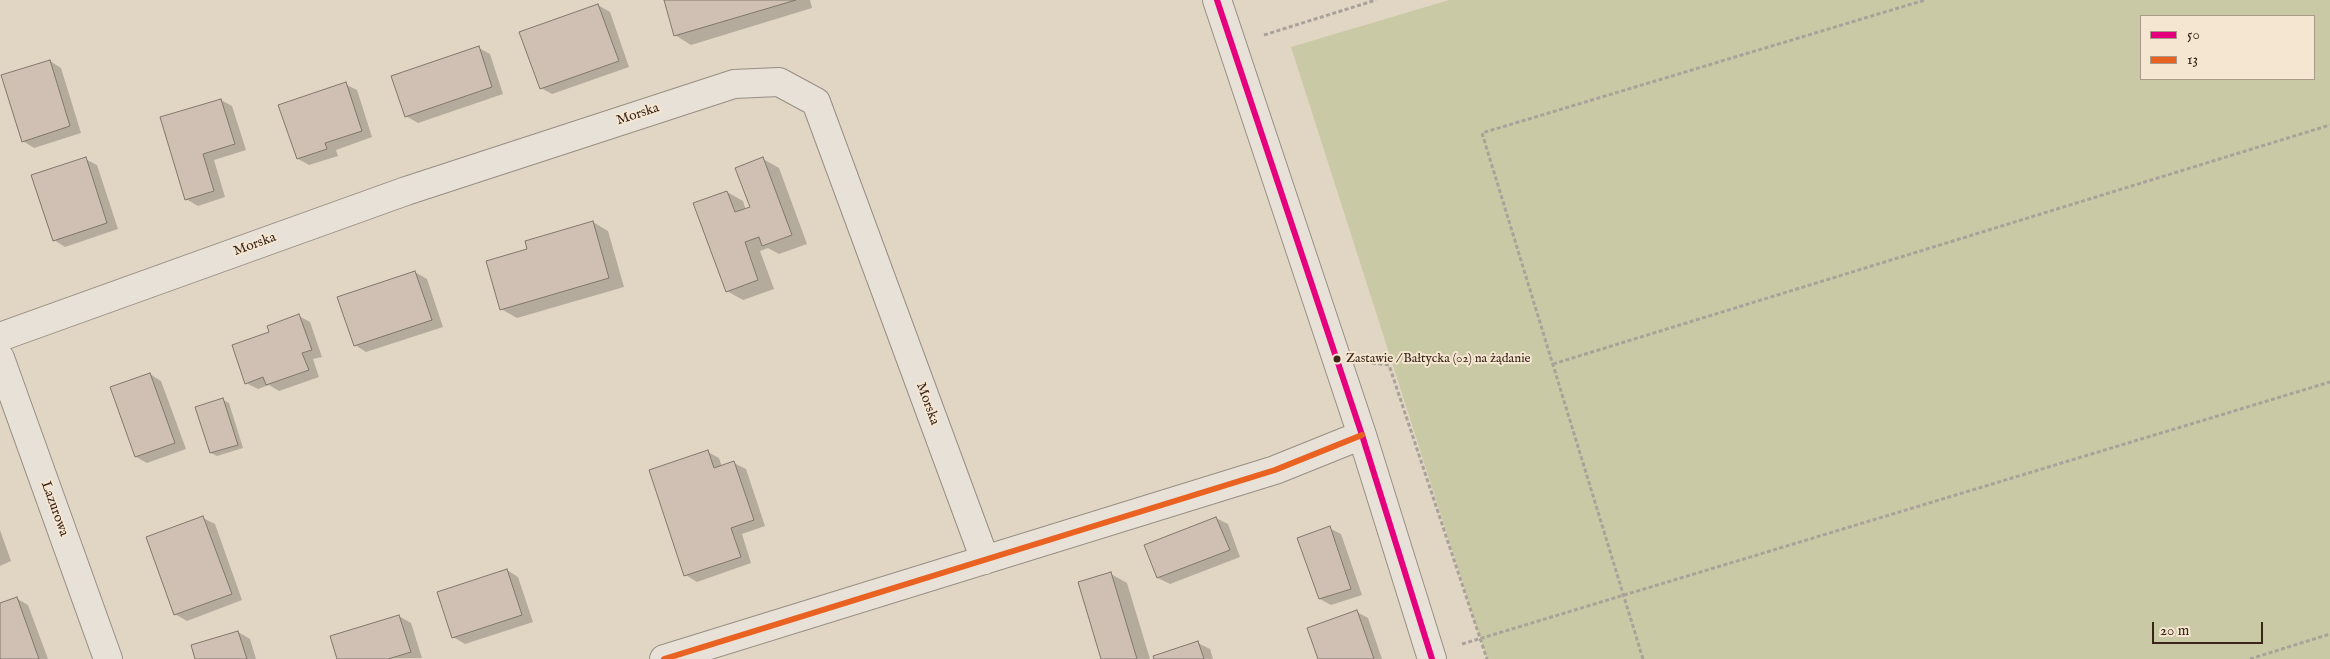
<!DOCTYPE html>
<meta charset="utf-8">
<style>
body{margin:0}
#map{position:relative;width:2330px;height:659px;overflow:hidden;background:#e1d6c3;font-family:"IM FELL English",serif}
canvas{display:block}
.legend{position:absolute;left:2140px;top:15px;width:175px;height:65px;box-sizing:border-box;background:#f4e6d0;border:1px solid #a98;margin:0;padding:6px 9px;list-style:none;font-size:15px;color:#3b251b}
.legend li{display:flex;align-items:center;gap:10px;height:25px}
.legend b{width:25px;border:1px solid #a98}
.scale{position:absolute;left:2152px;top:622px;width:111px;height:22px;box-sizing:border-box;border:2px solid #3b251b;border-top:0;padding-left:6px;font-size:15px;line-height:18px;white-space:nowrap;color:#3b251b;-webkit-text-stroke:4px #f4e6d0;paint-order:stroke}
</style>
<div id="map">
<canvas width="2330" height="659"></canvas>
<ul class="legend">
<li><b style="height:6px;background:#e5007d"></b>50</li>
<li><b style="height:6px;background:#e96222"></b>13</li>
</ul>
<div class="scale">20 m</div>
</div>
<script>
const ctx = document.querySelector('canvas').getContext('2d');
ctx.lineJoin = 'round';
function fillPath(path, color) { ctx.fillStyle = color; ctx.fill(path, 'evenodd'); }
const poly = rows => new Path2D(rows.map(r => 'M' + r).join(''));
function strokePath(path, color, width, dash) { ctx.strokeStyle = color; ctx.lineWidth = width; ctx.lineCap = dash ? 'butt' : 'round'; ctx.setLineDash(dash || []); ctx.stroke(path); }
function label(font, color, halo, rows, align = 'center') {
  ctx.font = font + ' "IM FELL English",serif'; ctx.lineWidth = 4; ctx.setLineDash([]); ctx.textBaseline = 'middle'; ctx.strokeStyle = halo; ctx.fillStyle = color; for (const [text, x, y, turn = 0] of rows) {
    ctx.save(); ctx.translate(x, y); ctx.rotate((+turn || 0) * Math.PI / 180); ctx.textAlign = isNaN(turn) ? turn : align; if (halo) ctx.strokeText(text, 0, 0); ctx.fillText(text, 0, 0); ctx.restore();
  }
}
fillPath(poly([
 [1449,0,2330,0,2330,659,1487,659,1291,47],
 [2141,16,2314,16,2314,79,2141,79]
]), '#cac9a6');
fillPath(poly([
 [665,0,810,0,812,8,691,45,675,35],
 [598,5,610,12,629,67,552,94,541,88],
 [479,48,490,54,503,94,418,123,406,116],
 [50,61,61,68,81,133,34,148,23,141],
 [345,84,357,90,372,137,336,150,338,156,309,165,298,159],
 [221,100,232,106,246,150,214,160,225,197,198,206,186,199],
 [85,159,97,165,118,229,65,247,54,240],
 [763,159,779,168,807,244,779,254,768,248,760,251,774,289,743,300,727,291,727,192,743,201,746,210,751,208],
 [593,222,608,231,624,287,517,318,501,309,529,250],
 [415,272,427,279,443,327,366,352,355,345],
 [299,316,310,322,322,357,313,359,319,377,279,391,269,385,258,389,246,383,270,333],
 [150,374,161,381,186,449,147,463,136,457],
 [223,400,229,403,243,448,217,456,211,453],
 [708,452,719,458,722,467,734,463,746,469,765,526,742,534,751,563,697,582,686,575],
 [203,518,215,524,242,600,187,621,175,614],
 [1216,518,1228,524,1240,557,1170,584,1158,578,1146,545],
 [1329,528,1341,534,1362,595,1331,605,1320,599],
 [0,530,11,561,0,566],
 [507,570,518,577,533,622,465,644,453,637],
 [1111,574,1127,583,1150,659,1103,659],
 [16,598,28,605,48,659,0,659,0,604],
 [1357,612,1368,618,1382,659,1319,659],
 [399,616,411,623,422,658,338,659],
 [238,632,250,639,256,659,196,659],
 [1198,643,1210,649,1213,659,1156,659]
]), '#0003');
const building = poly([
 [664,0,796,0,674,36,664,0],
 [598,4,619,61,540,89,519,32,598,4],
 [479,46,492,87,405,117,391,76,479,46],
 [50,60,70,126,22,142,1,75,50,60],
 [346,82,362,131,325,143,327,149,297,159,278,105,346,82],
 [221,99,235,144,203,154,214,191,185,200,160,117,221,99],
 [86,157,107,223,53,241,31,175,86,157],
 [763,157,792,235,762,246,759,237,745,242,758,280,726,292,693,203,727,191,735,212,750,207,735,168,763,157],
 [593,221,609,278,500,310,486,261,527,249,525,241,593,221],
 [415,271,432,320,354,346,337,297,415,271],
 [299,314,312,350,302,353,309,370,266,385,263,377,245,384,232,345,269,332,267,326,299,314],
 [150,373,175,443,135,457,110,387,150,373],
 [223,398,238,445,210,453,195,407,223,398],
 [708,450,714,468,734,461,754,520,731,528,741,557,684,576,649,470,708,450],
 [203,516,232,594,174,615,146,537,203,516],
 [1216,517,1230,550,1157,578,1144,545,1216,517],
 [1330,526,1351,589,1319,599,1297,538,1330,526],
 [507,569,522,615,452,638,437,592,507,569],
 [1111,572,1137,659,1101,659,1078,582,1111,572],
 [17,597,39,659,0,659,0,603,17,597],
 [1357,610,1374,659,1318,659,1307,628,1357,610],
 [399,615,411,652,388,659,337,659,330,636,399,615],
 [238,631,247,659,195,659,191,645,238,631],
 [1198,641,1204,659,1154,659,1153,656,1198,641]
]);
fillPath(building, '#d0c0b3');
strokePath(building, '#80776c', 1);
const minor = poly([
 [1217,0,1362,435,1432,659],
 [0,337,406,191,734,84,779,82,816,102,985,560],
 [0,358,108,659],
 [664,659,1275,470,1362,435]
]);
strokePath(minor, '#988e83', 30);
strokePath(poly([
 [1264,35,1376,0],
 [1372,363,1389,365,1487,659],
 [1553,364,2330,125],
 [1462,644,2330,382],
 [1643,659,1482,133,1925,0],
 [2250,659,2330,634]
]), '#a9a29a', 3, [4, 2.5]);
strokePath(minor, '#e7e1d8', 28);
strokePath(poly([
 [1217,0,1362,435,1432,659]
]), '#e5007d', 6);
strokePath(poly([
 [664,659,1275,470,1362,435]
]), '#e96222', 6);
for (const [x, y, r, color] of [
 [1337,359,4.5,"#3b251b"]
]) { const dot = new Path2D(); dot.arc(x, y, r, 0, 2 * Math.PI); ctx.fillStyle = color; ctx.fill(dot); strokePath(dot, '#f4e6d0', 2); }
label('13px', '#3b251b', '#f4e6d0', [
 ["Zastawie / Bałtycka (02) na żądanie",1346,359]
], 'left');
label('14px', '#3b251b', '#f4e6d0', [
 ["Morska",638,115,-18],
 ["Morska",255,245,-20],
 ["Morska",927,404,70],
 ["Lazurowa",54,509,70]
]);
</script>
